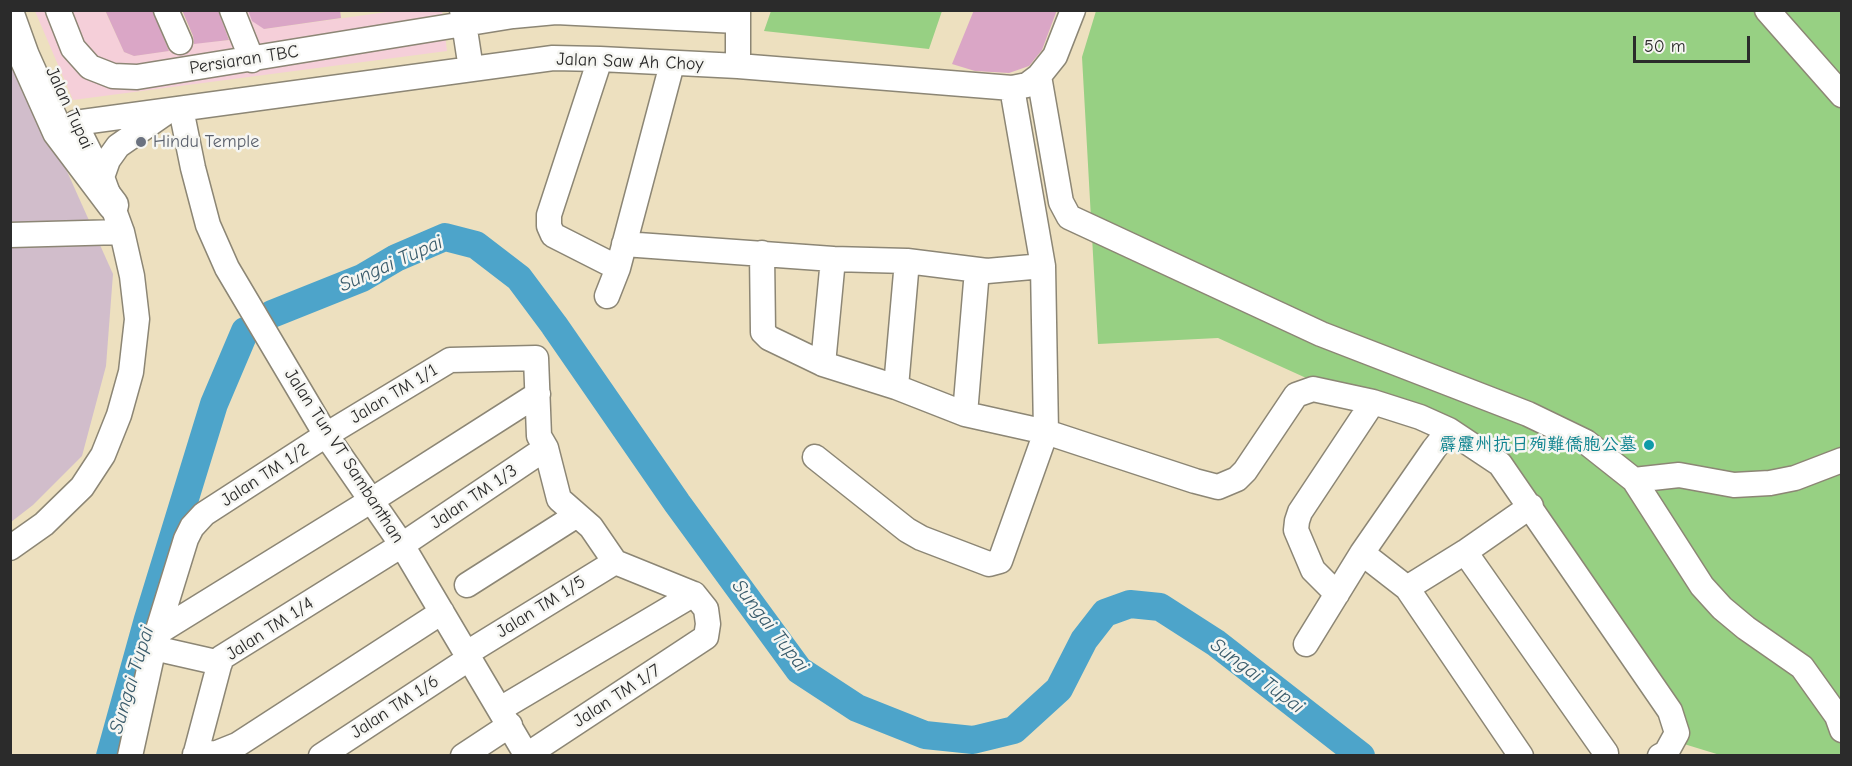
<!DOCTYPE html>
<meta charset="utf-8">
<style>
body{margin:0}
#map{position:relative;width:1852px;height:766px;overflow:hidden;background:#ede0bf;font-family:"Comic Neue",sans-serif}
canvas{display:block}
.frame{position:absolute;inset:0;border:12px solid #2b2b2b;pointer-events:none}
.scale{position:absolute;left:1633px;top:36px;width:117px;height:27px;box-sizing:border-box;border:3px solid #2b2b2b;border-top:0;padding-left:8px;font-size:18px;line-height:21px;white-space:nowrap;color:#2b2b2b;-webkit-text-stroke:4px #f6f6f2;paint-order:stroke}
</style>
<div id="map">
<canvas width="1852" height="766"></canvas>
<div class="frame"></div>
<div class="scale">50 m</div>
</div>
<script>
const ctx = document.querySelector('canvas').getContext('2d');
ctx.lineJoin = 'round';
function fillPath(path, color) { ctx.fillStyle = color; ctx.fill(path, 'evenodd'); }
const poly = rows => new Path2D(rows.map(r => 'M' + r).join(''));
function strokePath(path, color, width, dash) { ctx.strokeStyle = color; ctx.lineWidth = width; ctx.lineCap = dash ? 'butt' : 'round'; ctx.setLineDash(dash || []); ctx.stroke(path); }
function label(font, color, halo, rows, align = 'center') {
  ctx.font = font + ' "Comic Neue","LXGW WenKai TC",sans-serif'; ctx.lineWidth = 5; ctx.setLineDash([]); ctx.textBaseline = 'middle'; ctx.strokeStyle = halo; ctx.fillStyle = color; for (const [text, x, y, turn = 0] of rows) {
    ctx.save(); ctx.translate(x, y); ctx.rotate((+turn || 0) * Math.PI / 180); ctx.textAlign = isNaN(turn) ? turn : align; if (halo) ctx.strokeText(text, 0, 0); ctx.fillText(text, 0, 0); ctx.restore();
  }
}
fillPath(poly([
 [35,11,105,11,124,52,134,56,175,50,188,44,231,40,233,24,228,11,248,11,265,29,394,11,442,11,447,51,73,100]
]), '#f5cfd9');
fillPath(poly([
 [10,44,113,274,106,366,82,456,33,505,11,522]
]), '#d1bdcb');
fillPath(poly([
 [771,11,771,10,942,11,929,49,764,31],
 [1096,11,1841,11,1841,755,1720,755,1684,744,1498,453,1315,382,1218,338,1098,344,1082,57]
]), '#97d083');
strokePath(poly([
 [272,314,362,278,396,258,445,237,476,245,519,278,554,325,677,503,799,670,857,708,925,735,973,740,1014,730,1059,689,1084,640,1105,613,1130,604,1160,607,1216,643,1361,756],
 [110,756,148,619,214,404,245,331]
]), '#4da4ca', 28);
fillPath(poly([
 [105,10,152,10,169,51,134,56,124,52],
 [182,10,218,10,229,40,194,44,193,36],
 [248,10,340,10,341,18,264,29,252,21],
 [974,10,1057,10,1042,50,1029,66,1009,73,975,71,952,64]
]), '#daa6c6');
const minor = poly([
 [58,10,73,48,90,67,113,76,137,77,513,16,556,12,737,21],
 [166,10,180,42],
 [232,10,252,60],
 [462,10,471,69],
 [1767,10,1842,95],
 [600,59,549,215,549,226,553,235,618,268],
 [738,66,738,10],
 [1039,76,1061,202,1069,217,1321,334,1528,414,1586,442,1634,480,1702,586,1722,608,1746,628,1802,667,1837,716,1842,730],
 [181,109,193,168,208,225,227,268,326,435,402,545,527,756],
 [102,177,108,160,118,146,164,114],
 [10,235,122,232],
 [624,244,833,259,907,261,987,271,1043,266],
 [762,253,763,332,769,338,823,364,896,387,965,414,1046,432,1195,481,1218,487,1237,479,1245,471,1296,395,1313,389,1373,402,1420,417,1449,430,1500,464,1670,711,1677,733,1666,753,1660,756],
 [607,296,618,268,672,64],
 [823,364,833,259],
 [896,387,907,261],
 [965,414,977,270],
 [815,457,907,530,921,538,989,564,1000,561,1046,432,1043,266,1012,88],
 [1634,480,1679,475,1734,485,1770,483,1795,478,1842,460],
 [10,548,44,524,82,487,103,455,119,415,131,372,137,319,132,276,122,232,102,177,75,123,553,58,600,59,738,66,1012,88,1027,85,1039,76,1055,56,1073,10],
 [1465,552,1606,753],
 [1362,553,1407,588,1521,756],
 [467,585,577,515],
 [1407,588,1465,552,1531,506],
 [1337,594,1313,570,1296,530,1297,521,1300,512,1373,402],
 [157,633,372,500,538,394],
 [1306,644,1362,553,1434,449,1449,430],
 [154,648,220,663],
 [467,653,615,562],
 [500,709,694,594],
 [195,754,217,753,237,745,442,612],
 [130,756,157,633,186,539,192,527,204,514,326,435,450,360,536,358,539,436,546,448,559,499,591,527,615,562,694,594,706,609,708,624,706,637,527,755],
 [195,756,221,658,402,545,546,448],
 [321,756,470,658],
 [463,756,510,725]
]);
const major = poly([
 [10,17,24,56,58,132,113,205]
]);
strokePath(minor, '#8c8675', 27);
strokePath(major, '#8c8675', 33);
strokePath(minor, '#fff', 24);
strokePath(major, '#fff', 30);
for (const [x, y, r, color] of [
 [141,142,6,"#6b7280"],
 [1649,445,6,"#0f9aa8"]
]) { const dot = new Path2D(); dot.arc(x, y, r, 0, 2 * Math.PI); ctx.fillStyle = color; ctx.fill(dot); strokePath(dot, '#f6f6f2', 2); }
label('18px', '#2b2b2b', '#f6f6f2', [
 ["Persiaran TBC",244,60,-9],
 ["Jalan Saw Ah Choy",630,62,2],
 ["Jalan Tupai",69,108,65],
 ["Jalan TM 1/1",394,394,-31],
 ["Jalan Tun VT Sambanthan",344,456,57],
 ["Jalan TM 1/2",265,475,-33],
 ["Jalan TM 1/3",474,497,-34],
 ["Jalan TM 1/5",541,607,-32],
 ["Jalan TM 1/4",270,629,-33],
 ["Jalan TM 1/7",617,696,-33],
 ["Jalan TM 1/6",395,707,-33]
]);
label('18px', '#5b616d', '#f6f6f2', [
 ["Hindu Temple",153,142]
], 'left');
label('18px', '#0d838f', '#f6f6f2', [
 ["霹靂州抗日殉難僑胞公墓",1637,445]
], 'right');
label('italic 20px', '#395b6b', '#f6f6f2', [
 ["Sungai Tupai",391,264,-24],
 ["Sungai Tupai",770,626,52],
 ["Sungai Tupai",1257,676,37],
 ["Sungai Tupai",132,680,-73]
]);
</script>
